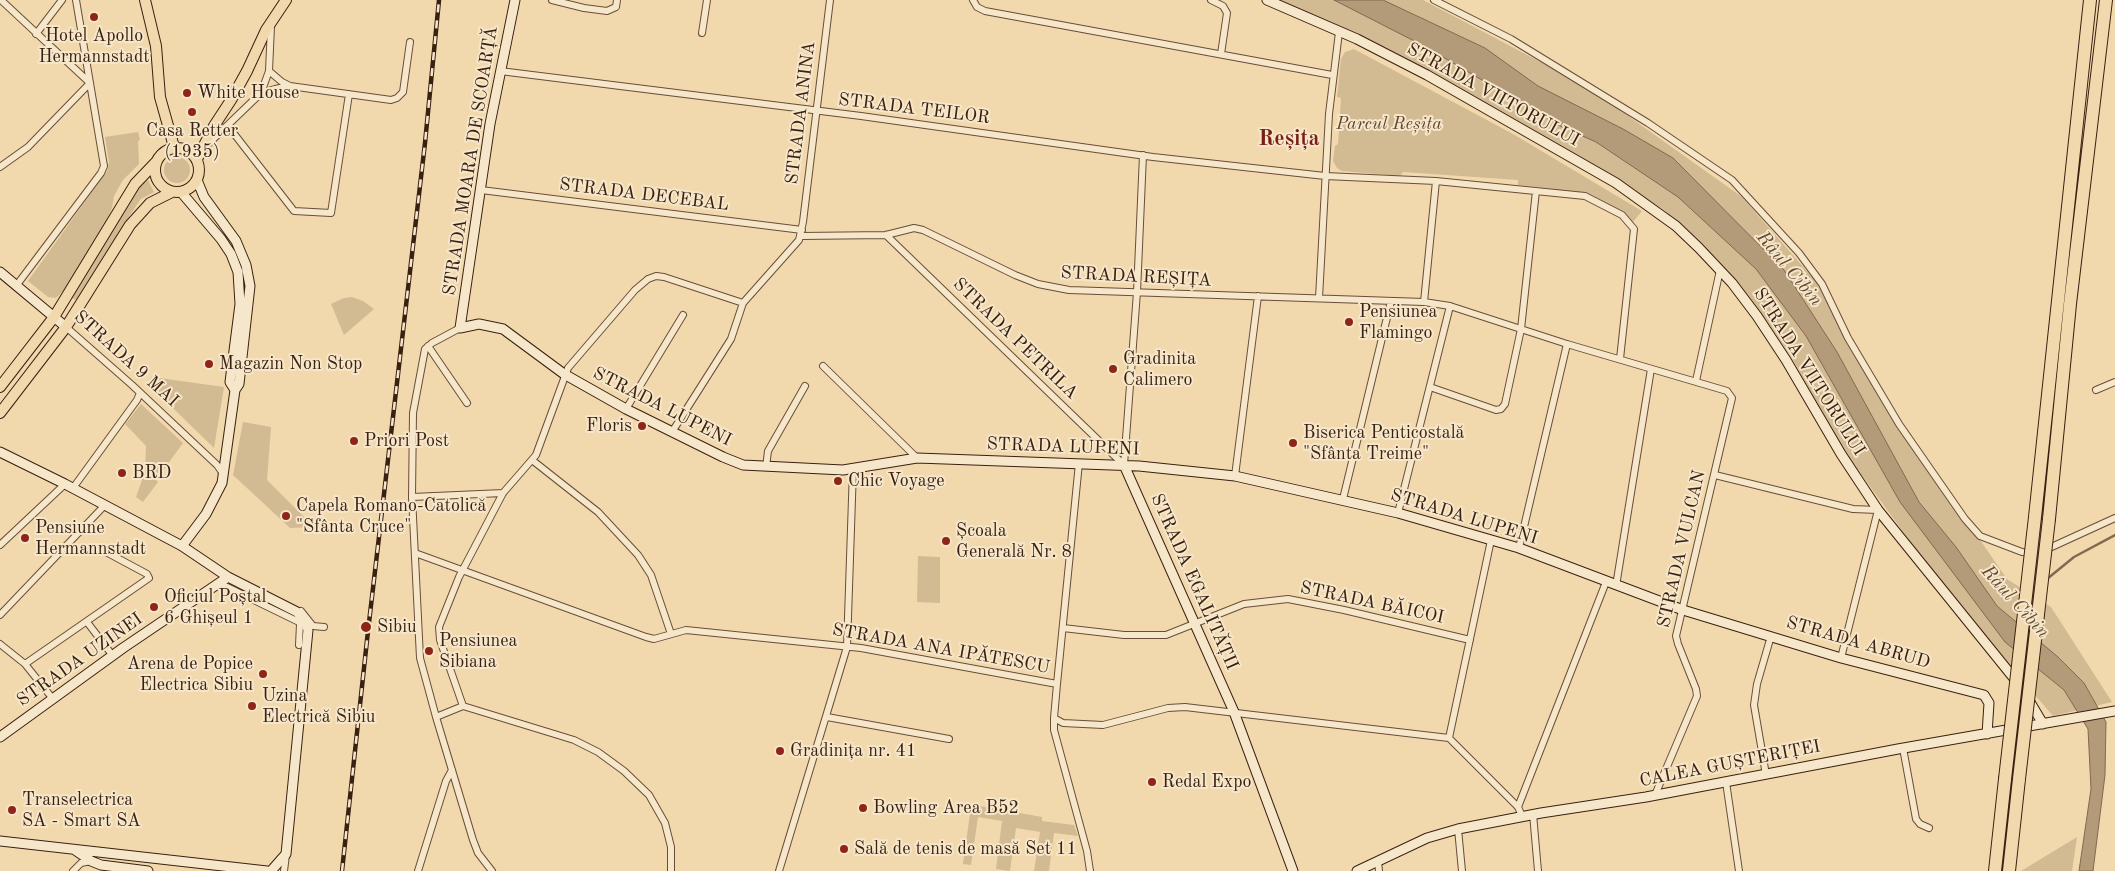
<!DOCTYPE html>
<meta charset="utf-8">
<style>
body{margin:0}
canvas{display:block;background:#f1d9ad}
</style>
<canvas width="2115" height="871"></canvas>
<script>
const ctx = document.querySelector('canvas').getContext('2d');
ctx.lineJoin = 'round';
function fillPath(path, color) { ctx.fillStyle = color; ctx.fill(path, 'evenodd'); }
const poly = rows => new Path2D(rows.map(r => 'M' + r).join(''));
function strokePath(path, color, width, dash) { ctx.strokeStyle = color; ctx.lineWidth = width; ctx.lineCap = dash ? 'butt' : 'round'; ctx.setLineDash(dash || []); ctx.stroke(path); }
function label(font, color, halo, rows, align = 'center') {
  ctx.font = font + ' "Old Standard TT",serif'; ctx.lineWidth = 4; ctx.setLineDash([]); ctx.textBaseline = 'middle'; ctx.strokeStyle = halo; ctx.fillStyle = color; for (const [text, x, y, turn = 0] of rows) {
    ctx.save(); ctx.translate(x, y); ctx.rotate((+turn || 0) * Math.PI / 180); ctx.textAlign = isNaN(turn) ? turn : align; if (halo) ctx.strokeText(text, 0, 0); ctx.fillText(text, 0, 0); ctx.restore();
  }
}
fillPath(poly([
 [1277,0,1423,0,1586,86,1742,197,1820,286,1921,458,1936,476,2007,579,2051,607,2112,702,2053,716,1946,591,1840,445,1792,358,1762,314,1725,269,1664,210,1615,179],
 [1354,49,1513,134,1642,211,1633,222,1622,213,1585,193,1518,185,1518,180,1403,172,1400,176,1342,171,1337,168,1333,161,1335,146,1338,144,1341,98,1337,97,1341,59,1345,52],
 [138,132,140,140,138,141,139,164,123,180,114,196,112,208,107,219,66,288,56,298,48,297,28,281,107,171,109,162,105,137],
 '164 170a13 13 0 1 1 26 0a13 13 0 1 1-26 0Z',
 [148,180,154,192,141,199,136,206,76,300,72,298,128,203,141,184],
 [352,297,363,301,374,309,344,335,331,304,344,298],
 [152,377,224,387,214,448,147,383],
 [141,404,183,443,156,480,158,482,143,502,136,497,145,472,146,446,125,424],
 [243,422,271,427,267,480,314,527,290,528,233,475],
 [918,556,940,557,940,603,917,602],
 [980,806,1042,817,1042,821,1074,825,1078,836,1054,833,1049,871,1034,871,1040,832,1016,828,1010,871,996,869,1002,821,978,817,971,865,963,864,971,807,979,809],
 [2077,837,2072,871,2021,871]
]), '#d2ba92');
const water = poly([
 [1334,0,1383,0,1485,48,1538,86,1623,129,1673,158,1784,270,1837,352,1919,502,1956,547,1997,606,2058,657,2084,683,2106,722,2105,775,2093,871,2079,871,2091,789,2088,729,2064,690,2005,642,1900,502,1806,336,1756,269,1678,197,1596,142,1560,126,1426,47,1334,0]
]);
fillPath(water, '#b39a78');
strokePath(water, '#83694f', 1);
strokePath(poly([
 [2047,579,2074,557,2115,535]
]), '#83694f', 2.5);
const street = poly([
 [1,0,90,83],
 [552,0,584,8,607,11,616,7,617,0],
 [973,0,977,7,985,11,1332,75],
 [1211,0,1223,6,1227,13,1221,54],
 [1434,0,1511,39,1648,123,1732,180,1799,253,1822,284,1848,338,1899,424,1965,519,1980,536,2022,552,2033,553],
 [702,33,707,0],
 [36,34,62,0],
 [269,71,282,82,290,86],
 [500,71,861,116,1153,157,1325,176,1436,181,1585,196,1622,215,1634,229,1620,359],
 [261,93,269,71,271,26],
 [228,126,294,211,331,213,349,94],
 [207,145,261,93,275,89,290,86,391,100,397,98,403,92,410,42],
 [0,167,28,147,90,83],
 [481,190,802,230],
 [886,235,1124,465],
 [801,236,886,235,914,228,923,230,1015,275,1038,284,1069,290,1424,302,1450,306,1567,344,1727,391,1732,398,1676,636,1678,644,1696,689,1697,696,1655,795],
 [16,286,101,173,104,166,76,0],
 [1319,298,1329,114,1339,32],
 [1424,302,1436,181],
 [66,327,132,385,217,465,224,475],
 [460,328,432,343,425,349,413,413,412,497,420,658,436,717,473,840,478,853,492,871],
 [428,346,467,403],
 [823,366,917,458],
 [1696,381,1720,270],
 [1430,387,1496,410,1501,409,1505,404,1521,329,1536,191],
 [2096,390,2115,382],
 [626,409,683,315],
 [672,432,731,339,743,303],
 [532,460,598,512,638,555,651,575,671,634],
 [1124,465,1137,292,1143,155],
 [766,467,768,451,805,386],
 [1715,475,1853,509,1878,510,1841,658],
 [1235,476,1258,296],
 [73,488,137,400,140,393],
 [412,497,503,493],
 [1343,499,1391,301],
 [1398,513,1450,306],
 [0,545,65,484],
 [1519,548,1567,344],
 [2045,550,2115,518],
 [415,553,646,637,654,639,686,630,861,648,1057,684,1054,718,1063,723,1103,725,1168,708,1185,707,1449,738,1518,807,1522,816],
 [219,582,225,586,303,624,309,621,301,611],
 [1616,586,1651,369],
 [0,615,105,505],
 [309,621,313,626,324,627],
 [87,622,113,656],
 [1063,628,1124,635,1166,635,1244,604,1288,599,1344,610,1470,640],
 [0,644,25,664,53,699],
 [299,645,300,624],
 [25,664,149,578,147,574,106,552],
 [1057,684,1079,463],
 [463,706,440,640,439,627,459,577,503,493,536,455,568,368,635,290,648,279,656,276,664,277,743,303,799,240,803,222,830,0],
 [463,706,574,740,598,752,624,771,649,795,665,823,671,847,671,871],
 [436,717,463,706],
 [827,717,949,739],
 [1054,718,1054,730,1087,851,1090,871],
 [1449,738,1491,540],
 [1903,748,1916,819,1920,824,1929,828],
 [1766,775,1754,705,1757,684,1771,636],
 [1726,782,1739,871],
 [1518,807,1606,582],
 [1533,814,1538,871],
 [1458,829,1462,871],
 [1378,861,1379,871],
 [73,871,81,863,91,861],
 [284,871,286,855],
 [418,871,446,781,452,770],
 [779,871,847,647,853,469]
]);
const secondary = poly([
 [515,0,490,124,460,328,479,324,503,329,564,374,626,409,723,457,743,465,843,470,917,458,1139,466,1235,476,1398,513,1519,548,1683,610,1841,658,1984,695,1989,703,1987,734],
 [1267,0,1357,39,1427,75,1616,183,1676,226,1699,248,1732,283,1757,316,1786,360,1841,454,1878,510,2017,682],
 [181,192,221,239,231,254,238,272,240,304,230,382,235,390],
 [0,272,66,327],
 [0,452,65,484,182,546,228,577,297,612,305,622,308,630,286,854,271,871],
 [1124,465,1234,712,1293,871],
 [182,546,206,514,222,483,235,390,239,384,250,286,246,265,236,241,204,197,197,180],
 [2027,697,2043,724],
 [0,737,123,648,228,577],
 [0,841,267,871],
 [75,850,91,861,101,865,148,871],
 [1357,871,1427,838,1458,829,1541,813,1646,797,1898,749,2115,711]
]);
const primary = poly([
 [145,0,156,46,160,97,174,147],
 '155 170a22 22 0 1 1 44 0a22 22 0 1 1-44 0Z',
 [197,159,214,126,231,100,247,71,266,30,286,0],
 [0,387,54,317,135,184,157,161],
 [0,413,66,327,130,225,150,203,172,192]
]);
const highway = poly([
 [2035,517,2090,0],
 [2049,519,2070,304,2106,0],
 [1995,871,2005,779],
 [2009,871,2019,779]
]);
strokePath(street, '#684e38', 8);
strokePath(secondary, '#3a2011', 11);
strokePath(primary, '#3a2011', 12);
strokePath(highway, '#3a2011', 14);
strokePath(street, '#f6e6ca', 6);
strokePath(secondary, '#f6e6ca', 9);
strokePath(primary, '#f1d9ad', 10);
strokePath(highway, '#f1d9ad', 12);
const rail = poly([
 [342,871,368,631,425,143,439,0]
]);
strokePath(rail, '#3a2011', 4.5);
strokePath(rail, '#f6e6ca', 2.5, [8]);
const highwayBridge = poly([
 [2005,779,2035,517],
 [2019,779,2049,519]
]);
strokePath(highwayBridge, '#3a2011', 14, []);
strokePath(highwayBridge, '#f1d9ad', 12);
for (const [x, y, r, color] of [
 [94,17,5,"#8f2418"],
 [187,93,5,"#8f2418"],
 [192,112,5,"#8f2418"],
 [1349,322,5,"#8f2418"],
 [209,364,5,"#8f2418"],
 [1113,369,5,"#8f2418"],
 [642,426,5,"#8f2418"],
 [354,441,5,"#8f2418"],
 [1293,443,5,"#8f2418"],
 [122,473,5,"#8f2418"],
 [838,481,5,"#8f2418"],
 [286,516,5,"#8f2418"],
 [25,538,5,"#8f2418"],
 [946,541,5,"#8f2418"],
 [154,607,5,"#8f2418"],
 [366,627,6,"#8f2418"],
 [429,651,5,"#8f2418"],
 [263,674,5,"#8f2418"],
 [252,706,5,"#8f2418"],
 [780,751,5,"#8f2418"],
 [1152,782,5,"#8f2418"],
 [863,808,5,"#8f2418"],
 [12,810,5,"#8f2418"],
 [844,849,5,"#8f2418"]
]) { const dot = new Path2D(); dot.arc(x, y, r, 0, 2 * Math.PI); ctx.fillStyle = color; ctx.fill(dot); strokePath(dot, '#f6e6ca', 2); }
label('18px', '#3a2011', '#f6e6ca', [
 ["Hotel Apollo",94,36,"center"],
 ["Hermannstadt",94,57,"center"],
 ["White House",197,93],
 ["Casa Retter",192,131,"center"],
 ["(1935)",192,152,"center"],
 ["Pensiunea",1359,312],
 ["Flamingo",1359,333],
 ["Gradinita",1123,359],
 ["Calimero",1123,380],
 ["Magazin Non Stop",219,364],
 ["Floris",632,426,"right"],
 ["Biserica Penticostală",1303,433],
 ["\"Sfânta Treime\"",1303,454],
 ["Priori Post",364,441],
 ["BRD",132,473],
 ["Chic Voyage",848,481],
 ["Capela Romano-Catolică",296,506],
 ["\"Sfânta Cruce\"",296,527],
 ["Pensiune",35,528],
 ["Hermannstadt",35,549],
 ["Școala",956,531],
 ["Generală Nr. 8",956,552],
 ["Oficiul Poștal",164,597],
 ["6 Ghișeul 1",164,618],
 ["Sibiu",377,627],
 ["Pensiunea",439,641],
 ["Sibiana",439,662],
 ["Arena de Popice",253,664,"right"],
 ["Electrica Sibiu",253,685,"right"],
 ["Uzina",262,696],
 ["Electrică Sibiu",262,717],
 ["Gradinița nr. 41",790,751],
 ["Redal Expo",1162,782],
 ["Transelectrica",22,800],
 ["SA - Smart SA",22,821],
 ["Bowling Area B52",873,808],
 ["Sală de tenis de masă Set 11",854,849]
], 'left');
label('18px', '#3a2011', '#f6e6ca', [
 ["STRADA VIITORULUI",1493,95,29],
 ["STRADA TEILOR",914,109,7],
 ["STRADA ANINA",801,113,-83],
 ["STRADA MOARA DE SCOARȚĂ",471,161,-81],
 ["STRADA DECEBAL",644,195,7],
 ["STRADA REȘIȚA",1136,277,3],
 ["STRADA PETRILA",1015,339,44],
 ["STRADA 9 MAI",126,359,42],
 ["STRADA VIITORULUI",1809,372,58],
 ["STRADA LUPENI",662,407,27],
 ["STRADA LUPENI",1063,447,2],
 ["STRADA LUPENI",1464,517,17],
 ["STRADA VULCAN",1682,549,-77],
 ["STRADA EGALITĂȚII",1194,582,66],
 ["STRADA BĂICOI",1372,603,12],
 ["STRADA ABRUD",1858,643,16],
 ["STRADA ANA IPĂTESCU",941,649,10],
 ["STRADA UZINEI",80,660,-35],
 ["CALEA GUȘTERIȚEI",1730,764,-11]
]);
label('italic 18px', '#604631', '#f6e6ca', [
 ["Parcul Reșița",1389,124]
]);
label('italic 19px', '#644b35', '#f6e6ca', [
 ["Râul Cibin",1789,269,50],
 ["Râul Cibin",2015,602,48]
]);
label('bold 22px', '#7a1f14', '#f6e6ca', [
 ["Reșița",1289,139]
]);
</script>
